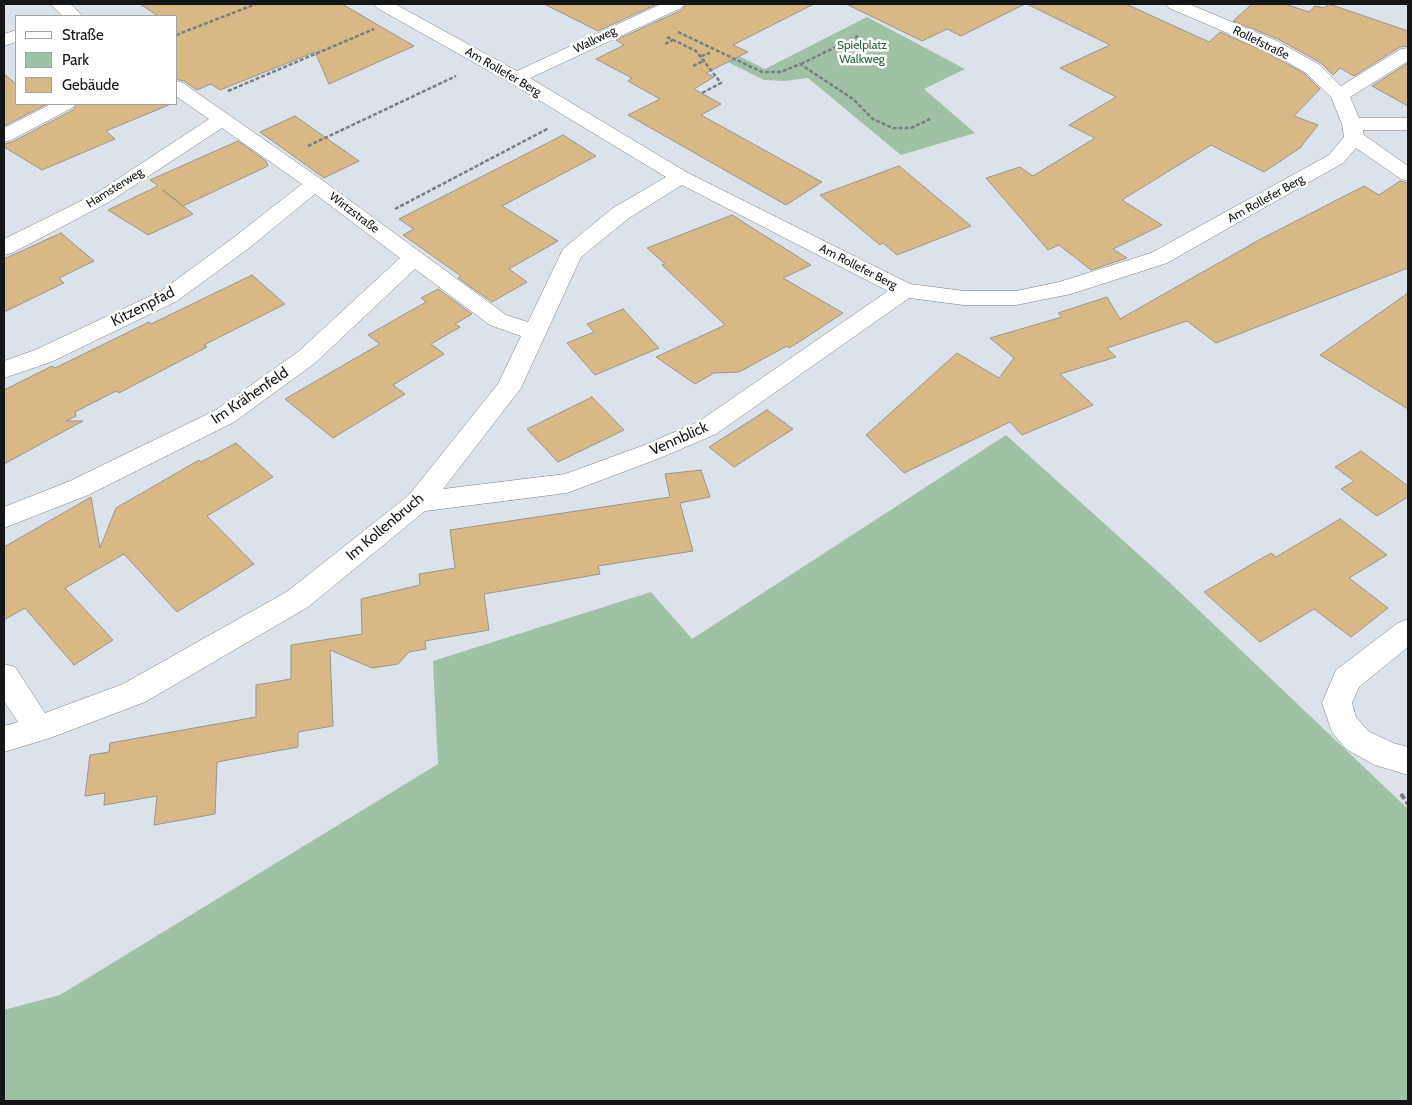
<!DOCTYPE html>
<meta charset="utf-8">
<style>
body{margin:0}
#map{position:relative;width:1412px;height:1105px;overflow:hidden;background:#dce2e9;font-family:Cabin,sans-serif}
canvas{display:block}
.frame{position:absolute;inset:0;border:5px solid #141618;pointer-events:none}
.legend{position:absolute;left:15px;top:15px;width:162px;height:90px;box-sizing:border-box;background:#fff;border:1px solid #a1a2a3;margin:0;padding:6px 9px;list-style:none;font-size:15px;color:#141618}
.legend li{display:flex;align-items:center;gap:10px;height:25px}
.legend b{width:25px;border:1px solid #a1a2a3}
</style>
<div id="map">
<canvas width="1412" height="1105"></canvas>
<div class="frame"></div>
<ul class="legend">
<li><b style="height:6px;background:#fff"></b>Straße</li>
<li><b style="height:14px;background:#9fc1a5"></b>Park</li>
<li><b style="height:14px;background:#d8b986"></b>Gebäude</li>
</ul>
</div>
<script>
const ctx = document.querySelector('canvas').getContext('2d');
ctx.lineJoin = 'round';
function fillPath(path, color) { ctx.fillStyle = color; ctx.fill(path, 'evenodd'); }
const poly = rows => new Path2D(rows.map(r => 'M' + r).join(''));
function strokePath(path, color, width, dash) { ctx.strokeStyle = color; ctx.lineWidth = width; ctx.lineCap = dash ? 'butt' : 'round'; ctx.setLineDash(dash || []); ctx.stroke(path); }
function label(font, color, halo, rows, align = 'center') {
  ctx.font = font + ' Cabin,sans-serif'; ctx.lineWidth = 5; ctx.setLineDash([]); ctx.textBaseline = 'middle'; ctx.strokeStyle = halo; ctx.fillStyle = color; for (const [text, x, y, turn = 0] of rows) {
    ctx.save(); ctx.translate(x, y); ctx.rotate((+turn || 0) * Math.PI / 180); ctx.textAlign = isNaN(turn) ? turn : align; if (halo) ctx.strokeText(text, 0, 0); ctx.fillText(text, 0, 0); ctx.restore();
  }
}
fillPath(poly([
 [867,17,965,69,924,89,975,133,901,155,808,78,785,81,764,80,652,24,662,18,765,69],
 [1006,435,1167,580,1408,809,1408,1101,4,1101,4,1010,60,995,438,764,433,661,651,592,692,639]
]), '#9fc1a5');
const building = poly([
 [140,4,342,4,414,46,329,84,315,52,220,90,211,84,197,90,184,81,176,79,176,16,158,16,140,4],
 [544,4,657,4,598,31,544,4],
 [686,4,814,4,733,45,748,52,706,73,714,77,694,89,721,104,701,115,822,182,786,205,628,115,660,99,628,81,632,78,596,59,624,45,616,40,682,10,686,4],
 [846,4,1025,4,961,36,947,29,922,41,846,4],
 [1027,4,1126,4,1209,42,1220,32,1264,51,1305,74,1320,89,1294,116,1318,125,1300,148,1264,172,1211,145,1122,200,1162,225,1113,249,1127,258,1091,270,1059,245,1048,250,986,178,1020,167,1033,176,1095,138,1069,125,1116,97,1060,68,1110,45,1027,4],
 [1252,4,1285,4,1309,12,1315,6,1324,8,1329,4,1408,31,1408,46,1400,47,1354,76,1340,68,1333,75,1321,63,1278,39,1233,21,1252,4],
 [1408,63,1408,106,1372,86,1408,63],
 [4,74,16,84,16,104,47,104,4,126,4,74],
 [77,104,171,104,106,131,115,139,42,170,4,147,4,144,12,142,73,110,77,104],
 [295,116,359,161,324,178,260,132,295,116],
 [563,135,596,156,502,206,558,241,509,269,527,282,492,302,458,278,461,276,403,235,414,229,399,219,563,135],
 [238,141,266,161,268,166,183,206,163,190,193,214,148,235,108,210,158,186,150,180,238,141],
 [899,166,971,226,897,255,883,243,880,245,820,195,899,166],
 [1400,181,1408,183,1408,268,1216,343,1187,321,1107,348,1116,357,1060,374,1093,405,1022,435,1010,422,904,473,866,435,957,353,999,378,1014,358,990,338,1062,317,1058,313,1107,297,1120,319,1259,240,1364,186,1379,195,1400,181],
 [732,215,811,265,783,278,843,313,799,342,789,348,787,346,739,372,714,373,695,384,656,357,725,325,662,265,665,264,647,248,732,215],
 [61,233,94,261,59,278,64,283,4,312,4,259,61,233],
 [252,275,285,304,204,345,207,347,119,393,116,391,75,412,76,416,66,421,83,421,4,464,4,390,52,366,55,368,149,322,151,324,252,275],
 [438,289,472,314,455,324,460,327,431,344,444,354,393,385,405,394,333,438,285,399,380,344,368,335,426,302,421,298,438,289],
 [1408,293,1408,409,1320,355,1408,293],
 [623,309,659,348,595,375,567,343,594,332,587,324,623,309],
 [592,397,624,430,558,462,527,429,592,397],
 [767,410,793,429,734,467,709,447,767,410],
 [236,443,273,477,207,516,254,564,177,612,124,554,65,588,113,640,74,665,25,608,4,620,4,547,91,497,100,548,116,508,199,460,201,462,236,443],
 [1361,451,1408,486,1408,497,1377,516,1341,489,1354,481,1335,467,1361,451],
 [701,470,710,497,680,503,693,551,598,566,600,574,484,594,489,630,425,641,426,649,409,652,398,664,372,668,330,650,333,726,298,732,298,747,217,762,215,814,154,825,157,796,104,805,105,793,85,796,90,755,109,752,110,743,256,717,256,685,291,679,291,645,362,634,361,599,420,585,419,574,455,568,450,530,670,497,665,474,701,470],
 [1340,519,1387,555,1349,578,1388,608,1351,637,1314,609,1260,642,1204,592,1271,553,1276,557,1340,519]
]);
fillPath(building, '#d8b986');
strokePath(building, '#99948d', 1);
const minor = poly([
 [50,4,70,4,83,16,63,16,50,4],
 [374,4,395,4,517,71,661,4,684,4,681,8,530,78,688,173,910,284,964,291,1016,291,1059,282,1151,253,1329,155,1344,137,1342,124,1331,97,1306,73,1265,49,1169,8,1166,4,1189,4,1277,41,1320,65,1341,86,1401,49,1408,48,1408,61,1350,97,1359,118,1408,118,1408,130,1363,130,1364,135,1408,166,1408,181,1401,179,1356,148,1343,163,1167,263,1071,294,1016,305,964,305,909,298,716,434,660,458,567,493,425,511,308,607,145,702,50,738,4,752,4,726,18,722,4,701,4,664,15,667,45,713,123,684,288,591,409,495,498,384,521,336,490,325,415,269,315,363,234,422,88,495,4,528,4,507,70,481,216,410,299,351,400,258,315,194,249,248,177,301,51,362,4,378,4,361,35,350,161,291,233,238,302,184,222,128,109,202,12,253,4,255,4,239,95,194,209,119,176,96,176,81,183,83,322,180,506,315,528,322,563,249,613,208,666,177,509,82,377,8,374,4],
 [682,185,888,291,698,422,642,446,565,474,443,489,521,388,581,257,629,218,682,185],
 [16,30,16,42,4,46,4,34,16,30],
 [51,104,75,104,72,108,11,140,4,142,4,128,51,104],
 [1408,619,1408,647,1359,687,1352,703,1356,717,1368,731,1393,743,1408,747,1408,775,1375,765,1346,749,1332,732,1322,703,1336,670,1398,623,1408,619]
]);
strokePath(minor, '#7b8087', 1);
strokePath(poly([
 [678,32,762,72,781,72,800,64,853,99,873,119,893,128,911,128,930,119],
 [176,35,256,4],
 [667,37,696,51,721,83,702,93],
 [665,44,673,40],
 [701,56,710,53],
 [801,64,858,36],
 [693,66,705,60],
 [228,91,374,29],
 [308,146,456,76],
 [395,209,549,128]
]), '#7a7e82', 2.5, [4, 2]);
strokePath(poly([
 [1401,794,1408,804]
]), '#7a7e82', 4, [6, 3]);
fillPath(minor, '#fff');
label('12px', '#141618', '#fff', [
 ["Walkweg",595,40,-26],
 ["Rollefstraße",1261,43,26],
 ["Am Rollefer Berg",503,72,30],
 ["Hamsterweg",115,188,-32],
 ["Am Rollefer Berg",1266,199,-29],
 ["Wirtzstraße",354,213,37],
 ["Am Rollefer Berg",858,267,27]
]);
label('12px', '#1d6635', '#fff', [
 ["Spielplatz",862,45],
 ["Walkweg",862,59]
]);
label('15px', '#141618', '#fff', [
 ["Kitzenpfad",143,307,-27],
 ["Im Krähenfeld",250,396,-34],
 ["Vennblick",679,439,-24],
 ["Im Kollenbruch",385,527,-40]
]);
</script>
